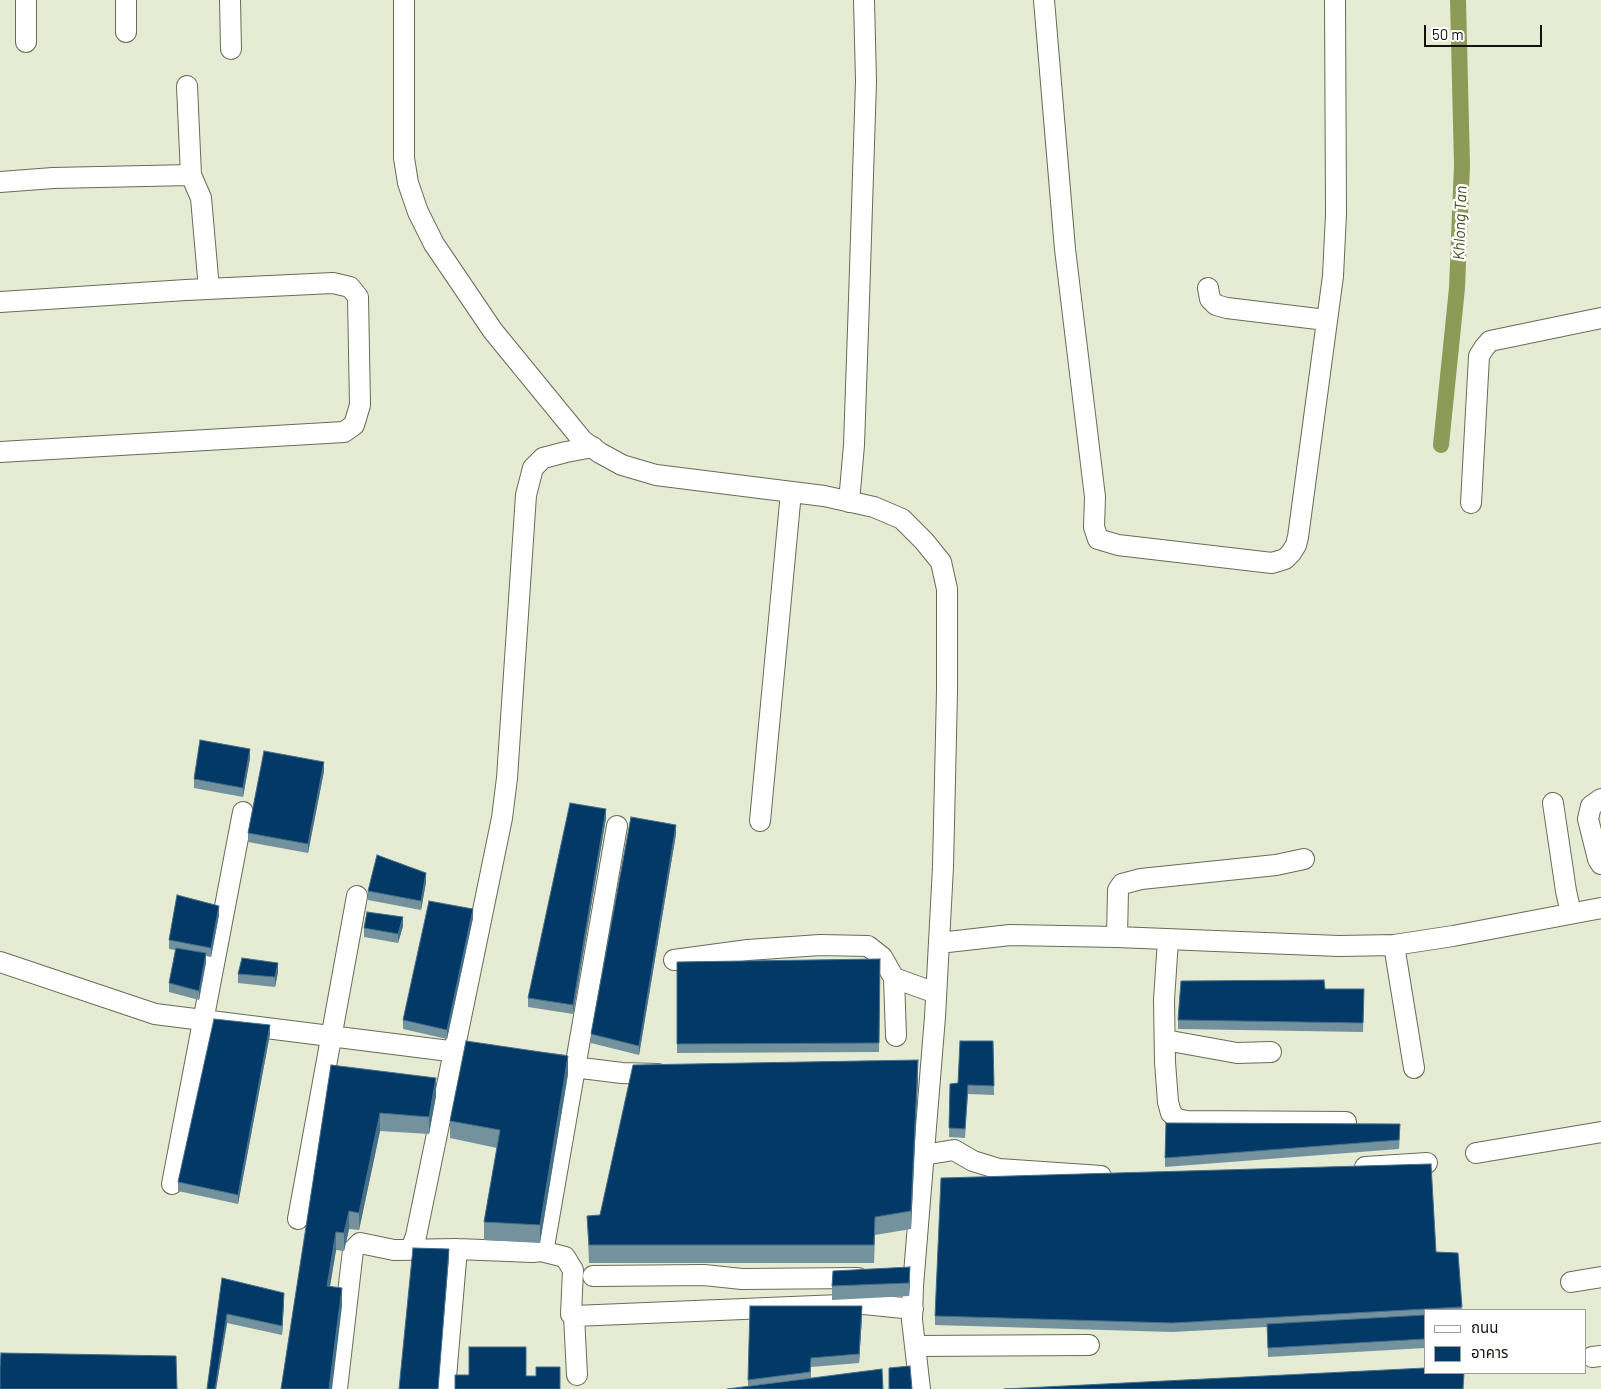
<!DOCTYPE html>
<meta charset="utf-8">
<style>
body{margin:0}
#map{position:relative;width:1601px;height:1389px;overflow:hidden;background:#e6ecd4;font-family:Barlow,"Noto Sans Thai",sans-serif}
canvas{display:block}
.legend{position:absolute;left:1424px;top:1309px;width:162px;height:65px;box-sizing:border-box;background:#fff;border:1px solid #a0a19d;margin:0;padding:6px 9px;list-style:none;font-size:15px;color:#12130b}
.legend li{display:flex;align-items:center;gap:10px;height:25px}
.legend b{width:25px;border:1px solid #a0a19d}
.scale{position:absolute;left:1424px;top:25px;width:118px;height:22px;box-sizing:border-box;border:2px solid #12130b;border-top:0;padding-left:6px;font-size:15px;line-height:18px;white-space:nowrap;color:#12130b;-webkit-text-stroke:4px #fff;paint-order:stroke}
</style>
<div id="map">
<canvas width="1601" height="1389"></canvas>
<ul class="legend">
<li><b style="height:6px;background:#fff"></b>ถนน</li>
<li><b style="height:14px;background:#033967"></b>อาคาร</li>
</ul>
<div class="scale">50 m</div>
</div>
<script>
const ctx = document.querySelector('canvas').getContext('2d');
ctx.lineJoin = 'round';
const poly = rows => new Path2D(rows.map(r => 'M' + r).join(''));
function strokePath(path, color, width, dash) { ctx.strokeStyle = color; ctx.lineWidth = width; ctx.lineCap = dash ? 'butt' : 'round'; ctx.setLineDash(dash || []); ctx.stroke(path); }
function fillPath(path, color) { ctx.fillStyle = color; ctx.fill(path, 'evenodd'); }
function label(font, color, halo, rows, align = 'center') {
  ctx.font = font + ' Barlow,sans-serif'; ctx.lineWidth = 5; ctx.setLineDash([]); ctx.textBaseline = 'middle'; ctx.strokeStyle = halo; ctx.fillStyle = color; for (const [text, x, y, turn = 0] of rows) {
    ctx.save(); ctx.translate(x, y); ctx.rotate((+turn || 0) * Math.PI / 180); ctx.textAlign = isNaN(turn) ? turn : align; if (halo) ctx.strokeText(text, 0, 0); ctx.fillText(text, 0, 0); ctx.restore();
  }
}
strokePath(poly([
 [1441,445,1457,288,1462,165,1458,0]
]), '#8d9b56', 16);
const minor = poly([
 [230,0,231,49],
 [404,0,404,158,408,183,418,212,434,244,493,331,583,441,600,453,622,465,656,475,824,496,874,507,902,519,924,541,941,562,947,589,947,691,943,867,935,1017,913,1286,912,1320,920,1389],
 [1044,0,1065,249,1095,497,1094,527,1098,539,1118,545,1272,563,1285,559,1291,553,1296,545,1298,537,1333,276,1336,214,1335,0],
 [126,32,126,0],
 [26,42,26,0],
 [187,86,191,175,201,198,209,289],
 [0,182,53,178,191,175],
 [1208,288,1210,299,1216,305,1227,308,1326,320],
 [0,302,186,290,333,283,350,287,358,297,360,405,354,425,344,432,0,452],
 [849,502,854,445,859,300,866,81,864,0],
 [1471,503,1479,356,1484,348,1490,341,1601,318],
 [1601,799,1591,806,1588,819,1598,859,1601,864],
 [1553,803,1566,891,1571,913],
 [760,821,791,492],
 [1117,937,1118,890,1122,884,1141,879,1276,865,1304,859],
 [1168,940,1164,1000,1165,1062,1168,1102,1171,1113,1177,1119,1187,1121,1346,1122],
 [939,943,1010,935,1117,937,1339,946,1394,945,1453,936,1601,908],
 [1394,945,1414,1068],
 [674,960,748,950,820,945,868,946,882,957,894,978,936,993],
 [0,962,155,1014,489,1056],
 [894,978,896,1036],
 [1165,1040,1237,1053,1271,1052],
 [541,1063,622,1073,658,1074],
 [1476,1153,1601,1132],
 [923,1155,954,1150,973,1161,999,1169,1101,1176],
 [1365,1167,1427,1163],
 [172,1184,243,812],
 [298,1219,357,896],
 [411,1249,416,1236,502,818,507,778,526,495,533,468,543,458,566,452,593,447],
 [541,1251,565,1257,573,1270,571,1314,574,1316,864,1304,913,1309],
 [593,1276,704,1275,742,1279,858,1278],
 [1571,1282,1601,1277],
 [574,1316,577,1375],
 [915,1346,1089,1345],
 [1592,1357,1601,1356],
 [337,1389,353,1250,360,1243,394,1250,457,1249,533,1252,541,1251,545,1241,617,826],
 [445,1389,457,1249]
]);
strokePath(minor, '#676c57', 22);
strokePath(minor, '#fff', 20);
fillPath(poly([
 [250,758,243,797,194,788,194,779],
 [324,771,308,853,248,842,248,833],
 [606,818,573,1014,528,1007,528,998],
 [676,834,639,1055,591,1043,591,1034],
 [426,882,421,910,368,900,368,891],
 [219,915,211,957,206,956,206,962,199,1000,169,992,169,983,175,950,169,949,169,940],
 [473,918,447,1039,403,1029,403,1020],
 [403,926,398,943,364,937,364,928],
 [880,959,879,1052,677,1053,677,962],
 [278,972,275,987,238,983,238,974],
 [1364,998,1363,1032,1178,1029,1178,1020],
 [270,1034,238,1204,178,1191,178,1182],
 [993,1041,994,1095,968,1094,965,1138,949,1137,950,1084,958,1083],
 [331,1065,436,1096,429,1134,380,1131,359,1230,349,1229,344,1251,336,1250,330,1286,342,1306,281,1389],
 [568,1074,540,1243,484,1240,484,1222,497,1148,450,1138,450,1121],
 [918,1078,911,1229,875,1235,874,1263,589,1263,587,1216,600,1215],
 [1400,1133,1399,1149,1165,1167,1165,1158],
 [1436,1252,1458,1253,1462,1310,1425,1310,1425,1348,1268,1357,1267,1327,1172,1332,935,1325,935,1316],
 [222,1278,284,1302,282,1335,227,1323,216,1389,207,1389],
 [910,1281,909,1296,832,1300,832,1286],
 [862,1316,859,1363,811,1367,811,1378,748,1386,748,1380]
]), '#74929e');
fillPath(poly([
 [250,749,250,758,243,797,243,788],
 [324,762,324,771,308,853,308,844],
 [606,809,606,818,573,1014,573,1005],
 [676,825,676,834,639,1055,639,1046],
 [426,873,426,882,421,910,421,901],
 [219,906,219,915,211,957,211,948],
 [473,909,473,918,447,1039,447,1030],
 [403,917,403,926,398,943,398,934],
 [206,953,206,962,199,1000,199,991],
 [278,963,278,972,275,987,275,977],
 [270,1025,270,1034,238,1204,238,1195],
 [568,1056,568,1074,540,1243,540,1225],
 [918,1060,918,1078,911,1229,911,1211],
 [436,1078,436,1096,429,1134,429,1117],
 [380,1113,380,1131,359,1230,359,1213],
 [349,1211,349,1229,344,1251,344,1233],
 [336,1232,336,1250,327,1304,327,1286],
 [449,1249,449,1258,438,1389],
 [910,1267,910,1281,909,1296,909,1283],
 [342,1288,342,1306,332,1389,329,1389],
 [284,1293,284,1302,282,1335,282,1326],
 [862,1306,862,1316,859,1363,859,1354],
 [227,1314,227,1323,216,1389,215,1389]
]), '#476f88');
const building = poly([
 [200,740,250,749,243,788,194,779,200,740],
 [264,751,324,762,308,844,248,833,264,751],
 [570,803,606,809,573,1005,528,998,570,803],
 [631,817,676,825,639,1046,591,1034,631,817],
 [377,855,426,873,421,901,368,891,377,855],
 [177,895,219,906,211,948,169,940,177,895],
 [429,901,473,909,447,1030,403,1020,429,901],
 [367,912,403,917,398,934,364,928,367,912],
 [176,948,206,953,199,991,169,983,176,948],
 [242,958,278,963,275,977,238,974,242,958],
 [880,959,879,1043,677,1044,677,962,880,959],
 [1324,980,1325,989,1364,989,1363,1023,1178,1020,1181,981,1324,980],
 [214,1019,270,1025,238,1195,178,1182,214,1019],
 [466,1041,568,1056,540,1225,484,1222,500,1130,450,1121,466,1041],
 [960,1041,993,1041,994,1086,968,1085,965,1129,949,1128,950,1084,958,1083,960,1041],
 [918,1060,911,1211,875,1217,874,1245,589,1245,587,1216,600,1215,633,1065,918,1060],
 [331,1065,436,1078,429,1117,380,1113,359,1213,349,1211,344,1233,336,1232,327,1286,342,1288,329,1389,281,1389,331,1065],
 [1166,1123,1400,1124,1399,1140,1165,1158,1166,1123],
 [1431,1164,1436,1252,1458,1253,1462,1307,1172,1323,935,1316,941,1178,1431,1164],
 [413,1248,449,1249,438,1389,399,1389,413,1248],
 [910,1267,909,1283,832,1286,833,1271,910,1267],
 [222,1278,284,1293,282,1326,227,1314,215,1389,207,1389,222,1278],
 [750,1306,862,1306,859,1354,811,1358,810,1372,748,1380,750,1306],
 [1425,1315,1425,1339,1268,1348,1267,1324,1425,1315],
 [469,1347,526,1347,526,1376,536,1376,536,1367,560,1367,560,1389,455,1389,455,1375,469,1375,469,1347],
 [1,1353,176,1356,177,1389,0,1389,0,1367,1,1353],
 [910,1366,912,1389,889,1389,889,1368,910,1366],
 [1425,1368,1425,1373,1464,1373,1463,1389,1004,1389,1425,1368],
 [882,1369,883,1389,727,1389,882,1369]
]);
fillPath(building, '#033967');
strokePath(building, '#476f88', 1);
label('italic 16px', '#434d19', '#fff', [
 ["Khlong Tan",1460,223,-88]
]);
</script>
